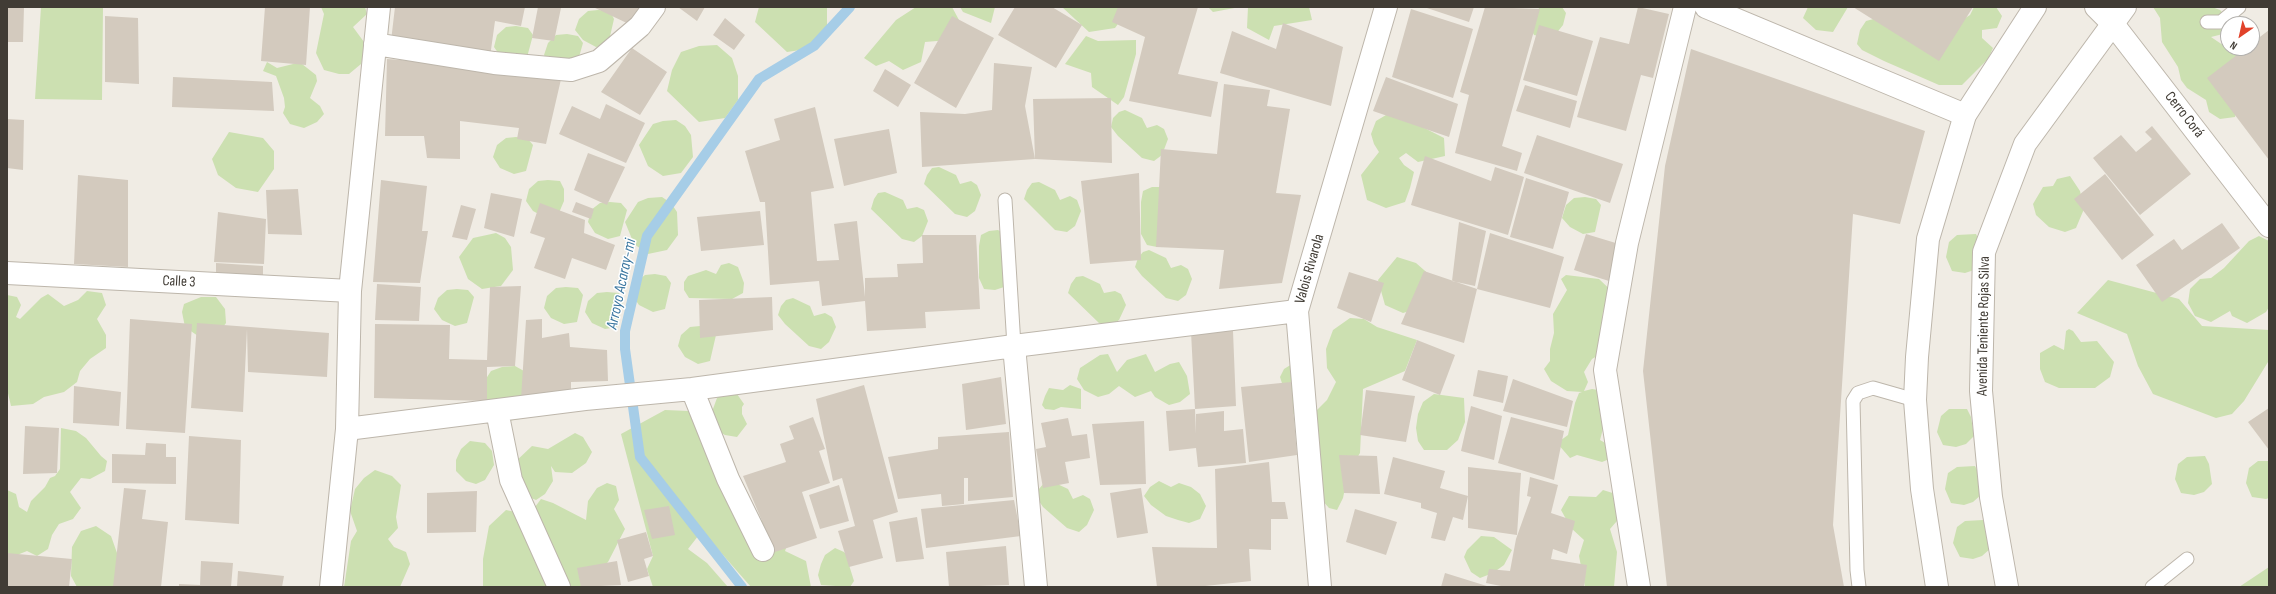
<!DOCTYPE html>
<meta charset="utf-8">
<style>
body{margin:0}
#map{position:relative;width:2276px;height:594px;overflow:hidden;background:#f0ece4;font-family:"Sofia Sans Condensed",sans-serif}
canvas{display:block}
.frame{position:absolute;inset:0;border:8px solid #413c35;pointer-events:none}
.north{position:absolute;left:2220px;top:16px;width:40px;height:40px;box-sizing:border-box;background:#fff;border:1px solid #b3b1ae;border-radius:50%;rotate:214deg;font-size:11px;font-weight:700;line-height:16px;text-align:center;color:#413c35}
.north::after{content:'';display:block;margin:auto;width:14px;height:18px;background:#e1422a;clip-path:polygon(50% 0,100% 100%,50% 72%,0 100%)}
</style>
<div id="map">
<canvas width="2276" height="594"></canvas>
<div class="frame"></div>
<div class="north">N</div>
</div>
<script>
const ctx = document.querySelector('canvas').getContext('2d');
ctx.lineJoin = 'round';
function fillPath(path, color) { ctx.fillStyle = color; ctx.fill(path, 'evenodd'); }
const poly = rows => new Path2D(rows.map(r => 'M' + r).join(''));
function strokePath(path, color, width, dash) { ctx.strokeStyle = color; ctx.lineWidth = width; ctx.lineCap = dash ? 'butt' : 'round'; ctx.setLineDash(dash || []); ctx.stroke(path); }
function label(font, color, halo, rows, align = 'center') {
  ctx.font = font + ' "Sofia Sans Condensed",sans-serif'; ctx.lineWidth = 3; ctx.setLineDash([]); ctx.textBaseline = 'middle'; ctx.strokeStyle = halo; ctx.fillStyle = color; for (const [text, x, y, turn = 0] of rows) {
    ctx.save(); ctx.translate(x, y); ctx.rotate((+turn || 0) * Math.PI / 180); ctx.textAlign = isNaN(turn) ? turn : align; if (halo) ctx.strokeText(text, 0, 0); ctx.fillText(text, 0, 0); ctx.restore();
  }
}
fillPath(poly([
 [41,7,103,7,102,100,35,99],
 [321,7,365,7,367,14,353,27,364,42,363,55,361,64,349,74,339,74,324,70,316,53,324,14],
 [759,7,827,7,827,30,814,48,787,52,755,22],
 [916,7,952,7,959,20,949,40,925,42,921,62,903,70,889,61,876,66,864,58,896,20],
 [960,7,995,7,991,23,963,12],
 [1062,7,1128,7,1128,10,1115,28,1089,32],
 [1208,7,1240,7,1213,12],
 [1248,7,1309,7,1312,20,1274,26,1269,40,1247,28],
 [1540,7,1562,7,1566,13,1563,25,1555,35,1548,38,1534,35,1529,25,1531,18],
 [1808,7,1848,7,1833,32,1816,30,1803,18],
 [1974,7,1996,7,2002,16,1997,28,1982,30,1982,38,1993,48,1988,59,1962,85,1939,85,1884,61,1862,50,1857,44,1860,30,1866,21,1881,17,1959,22,1970,15],
 [2153,7,2212,7,2220,10,2232,23,2228,24,2227,33,2211,37,2248,62,2235,117,2220,119,2209,112,2206,100,2187,88,2181,80,2178,67,2162,42,2160,18],
 [598,10,610,11,614,19,608,45,596,47,583,40,575,30,579,19,588,11],
 [516,26,528,28,533,35,526,61,501,57,494,47,497,35,506,27],
 [567,34,578,36,583,43,579,57,551,65,544,55,548,43,556,35],
 [1086,36,1098,41,1136,40,1136,54,1124,97,1118,105,1092,87,1091,73,1065,64],
 [717,45,732,58,738,76,738,100,725,118,699,122,667,91,672,70,681,52,699,46],
 [267,62,277,68,293,64,302,64,316,75,317,81,310,98,320,106,324,114,317,122,304,128,290,124,283,113,285,107,284,98,276,76,263,71],
 [1125,110,1142,118,1147,128,1157,125,1164,129,1168,139,1162,155,1154,161,1142,158,1118,136,1111,127,1113,118,1119,112],
 [1386,115,1399,115,1444,138,1445,156,1418,162,1406,153,1399,158,1404,165,1414,172,1410,188,1405,202,1386,208,1367,200,1361,175,1379,152,1374,144,1371,134,1376,121],
 [676,120,685,126,691,135,693,157,681,173,663,176,648,166,639,145,653,124,663,121],
 [229,132,263,138,274,151,274,169,258,192,236,188,218,175,212,159],
 [516,137,527,138,533,145,526,171,514,174,500,168,493,157,497,145,506,138],
 [939,167,956,175,960,184,971,181,977,185,981,195,975,211,967,217,955,214,924,184,927,175,932,168],
 [2070,176,2080,191,2084,209,2076,228,2065,232,2049,227,2036,215,2033,204,2043,187,2053,186,2057,179],
 [548,180,560,181,564,189,564,201,558,215,546,218,533,211,526,201,529,189,538,181],
 [1039,182,1055,190,1060,200,1070,196,1077,200,1081,211,1075,226,1067,232,1055,230,1024,199,1027,190,1032,183],
 [1152,187,1160,187,1157,247,1147,245,1141,234,1141,202,1143,191],
 [885,192,903,200,907,209,917,207,924,210,928,221,922,236,914,242,902,239,871,209,874,199,878,193],
 [662,197,671,203,677,212,678,235,667,250,648,254,634,244,625,222,638,202,648,198],
 [1585,197,1596,199,1601,205,1595,232,1583,234,1570,227,1562,218,1566,205,1574,198],
 [610,202,621,203,627,210,620,236,608,239,595,233,588,222,591,210,600,203],
 [998,230,1004,234,1010,285,995,290,984,289,979,278,979,246,981,235,989,231],
 [496,233,505,238,511,247,513,270,501,286,482,289,468,279,459,257,473,238],
 [1976,234,1980,242,1974,270,1965,273,1952,271,1946,257,1949,242,1957,235],
 [2259,236,2269,241,2269,307,2266,312,2247,323,2232,316,2230,311,2211,322,2195,316,2188,303,2190,289,2200,279,2211,278,2224,268,2249,241],
 [1149,250,1166,258,1171,268,1181,265,1188,269,1192,279,1186,295,1178,301,1166,298,1142,276,1135,267,1138,258,1143,252],
 [1397,257,1416,263,1432,277,1423,307,1403,313,1385,305,1378,280],
 [729,263,738,267,744,283,743,293,732,299,689,298,684,290,684,282,688,276,706,270,716,274,721,265],
 [655,274,666,276,671,283,665,309,653,312,639,305,632,295,635,283,645,275],
 [1566,275,1599,279,1619,298,1603,311,1599,355,1592,359,1584,372,1588,382,1584,391,1592,389,1605,391,1604,425,1600,440,1607,444,1611,453,1607,460,1602,462,1577,455,1570,458,1557,443,1568,435,1575,403,1579,393,1582,392,1567,391,1551,381,1544,369,1550,361,1550,349,1554,333,1553,314,1567,290,1561,279],
 [1083,276,1100,284,1104,293,1115,291,1121,294,1126,305,1119,320,1111,326,1099,323,1068,293,1071,284,1076,277],
 [2108,280,2179,299,2202,326,2269,330,2268,362,2244,401,2232,414,2216,418,2153,394,2138,366,2127,334,2077,313],
 [566,287,578,288,583,295,577,322,564,324,551,318,544,308,547,296,556,288],
 [457,289,468,290,474,297,467,323,455,326,442,320,434,309,438,298,447,290],
 [87,291,102,293,106,305,97,319,106,335,106,348,90,359,80,371,77,382,64,392,44,397,33,404,11,406,7,389,7,295,17,297,21,305,16,317,20,319,41,298,48,294,64,306,78,300],
 [607,292,619,293,623,301,617,327,605,329,592,323,585,312,588,301,597,293],
 [201,297,216,297,225,309,226,323,217,335,198,336,185,327,182,312,184,304],
 [793,298,810,306,814,316,825,313,832,317,836,327,829,342,821,349,809,346,785,324,778,315,781,306,786,300],
 [1350,318,1364,319,1377,327,1417,340,1405,371,1363,389,1360,453,1348,473,1343,498,1337,510,1329,508,1321,499,1307,420,1327,400,1336,382,1327,368,1326,349,1333,330],
 [700,326,716,335,710,361,698,364,685,357,678,346,681,335,690,327],
 [2069,329,2073,331,2081,342,2097,341,2114,362,2110,377,2095,388,2059,388,2045,382,2040,369,2040,353,2054,345,2064,350,2066,331],
 [1108,354,1117,372,1127,360,1146,354,1155,372,1170,364,1179,362,1187,376,1190,394,1180,402,1169,405,1155,397,1151,391,1135,397,1119,386,1109,394,1098,397,1084,390,1077,379,1080,368,1100,355],
 [1292,364,1301,415,1292,414,1280,377,1284,369],
 [515,366,524,371,532,403,520,419,501,422,478,391,491,371,502,367],
 [1070,385,1081,389,1081,409,1061,407,1054,410,1045,409,1042,405,1045,396,1049,388,1063,390],
 [728,391,737,394,744,404,742,407,742,414,747,424,737,437,725,435,713,428,710,417,717,398],
 [1434,394,1464,398,1465,422,1458,440,1447,450,1424,450,1418,441,1416,428,1418,414,1423,402],
 [1949,409,1967,409,1971,417,1974,436,1966,444,1956,447,1943,445,1937,432,1941,416],
 [665,410,689,411,709,431,756,517,790,537,785,551,806,561,811,587,751,587,702,531,688,549,707,563,728,587,653,587,647,569,653,556,621,434],
 [61,428,76,431,86,438,101,456,107,461,105,471,90,479,81,478,70,492,81,508,73,519,59,524,52,535,48,549,37,556,27,551,7,559,7,490,16,494,19,507,27,512,31,501,45,487,50,478,55,476,60,469],
 [575,433,583,437,592,452,586,463,572,473,555,472,551,466,553,481,545,494,536,500,521,494,513,464,532,446,548,449],
 [470,441,485,443,492,451,494,465,485,480,476,484,466,481,456,471,456,460,461,449],
 [2205,456,2209,464,2212,484,2204,492,2194,495,2181,493,2175,479,2178,464,2187,457],
 [2258,461,2269,461,2269,498,2266,499,2252,497,2246,483,2249,468],
 [1975,466,1979,474,1982,494,1973,502,1964,505,1951,503,1945,489,1948,473,1957,467],
 [375,470,392,476,401,485,396,517,398,528,388,539,394,547,406,552,410,564,400,587,344,587,351,541,357,531,350,511,355,489,364,478],
 [1051,481,1068,489,1073,499,1083,495,1090,499,1094,510,1087,525,1079,532,1067,528,1043,507,1037,498,1039,489,1044,483],
 [1159,481,1171,487,1179,483,1191,487,1200,494,1206,506,1200,519,1189,523,1178,520,1166,516,1151,505,1144,496,1150,487],
 [607,483,616,486,619,500,614,509,625,529,608,562,586,583,591,587,483,587,483,559,489,526,506,510,529,515,541,499,553,503,586,520,588,501,597,488],
 [1603,490,1619,495,1623,514,1610,529,1617,552,1614,587,1585,587,1579,556,1584,540,1571,528,1561,510,1569,496,1596,497],
 [1983,520,1988,528,1991,548,1982,556,1973,559,1960,557,1953,543,1957,527,1965,521],
 [96,526,111,536,129,587,77,587,71,576,72,547,81,531],
 [1481,536,1494,537,1512,550,1504,565,1493,573,1480,578,1471,572,1464,557,1467,550],
 [835,548,844,552,852,561,849,565,854,581,850,587,821,585,818,575,821,564,825,555],
 [2269,567,2269,587,2239,587]
]), '#cce0b1');
strokePath(poly([
 [742,587,640,457,625,349,625,331,647,236,759,79,814,46,850,7]
]), '#a6cde7', 10);
fillPath(poly([
 [7,7,24,7,23,42,7,42],
 [265,7,310,7,306,65,261,61],
 [395,7,525,7,521,26,495,21,490,57,391,41],
 [538,7,561,8,554,41,532,38],
 [593,7,641,7,631,25],
 [678,7,705,7,697,21],
 [1015,7,1052,7,1082,25,1056,68,998,35],
 [1118,7,1198,7,1178,74,1218,82,1211,117,1129,101,1145,37,1112,22],
 [1424,7,1474,7,1469,22],
 [1485,7,1540,9,1502,146,1522,153,1517,171,1455,153,1469,95,1460,92],
 [1638,7,1669,14,1653,78,1641,75,1626,131,1577,117,1600,37,1629,44],
 [1853,7,1973,7,1939,61],
 [1411,9,1473,29,1453,98,1392,77],
 [105,16,138,18,139,84,105,82],
 [952,16,994,38,956,108,914,83],
 [725,18,745,35,734,50,713,35],
 [1283,23,1343,47,1331,106,1220,73,1232,31,1276,49],
 [1539,25,1593,41,1577,96,1523,80],
 [2269,30,2269,160,2207,78,2246,48,2252,48,2252,43],
 [632,48,667,72,640,115,601,92],
 [1691,49,1925,131,1900,224,1853,214,1833,525,1844,587,1667,587,1643,371,1665,166],
 [387,59,461,64,562,75,546,144,517,139,519,128,460,121,460,159,427,158,424,136,385,136],
 [994,63,1032,67,1025,106,1035,159,922,167,920,112,965,114,992,110],
 [885,69,911,85,898,107,873,91],
 [173,77,272,82,274,111,172,107],
 [1386,77,1458,104,1449,137,1373,111],
 [1224,84,1270,90,1267,106,1290,109,1276,193,1301,195,1282,283,1219,289,1224,250,1156,247,1161,149,1217,154],
 [1525,85,1577,101,1570,128,1516,111],
 [1111,98,1112,163,1035,159,1033,99],
 [606,104,645,123,626,163,559,134,572,106,600,119],
 [815,107,834,188,811,192,817,261,839,260,834,224,857,221,865,297,865,278,898,277,897,264,923,263,922,235,976,235,980,309,925,312,926,328,867,331,865,301,822,306,819,281,770,285,765,202,760,202,745,151,780,140,774,119],
 [7,119,24,120,23,170,7,168],
 [2152,126,2191,174,2140,215,2093,158,2121,135,2136,152,2152,139,2145,132],
 [889,129,897,173,844,186,834,139],
 [1537,135,1623,164,1610,203,1524,173],
 [588,153,625,167,607,205,574,190],
 [1425,156,1491,181,1495,167,1524,177,1508,235,1411,205],
 [1139,173,1141,260,1090,264,1081,181],
 [2105,174,2154,235,2122,260,2074,199],
 [78,175,128,180,128,267,74,264],
 [1526,178,1569,192,1553,249,1510,237],
 [381,180,427,186,422,231,428,231,420,283,373,282],
 [298,189,302,235,268,234,266,190],
 [491,193,522,199,514,237,484,228],
 [576,202,594,209,591,219,572,212],
 [540,203,585,220,584,233,615,245,606,270,572,258,565,279,534,268,545,238,530,233],
 [461,205,476,209,467,240,452,237],
 [760,211,764,245,701,251,697,217],
 [218,212,266,219,264,264,214,262],
 [1459,222,1486,231,1475,286,1452,281],
 [2222,223,2240,248,2162,302,2136,265,2174,239,2182,250],
 [1490,233,1564,257,1550,308,1477,289,1464,343,1401,324,1424,271,1477,289],
 [1586,234,1619,244,1609,281,1574,270],
 [216,263,263,266,263,278,216,276],
 [1349,272,1384,283,1371,322,1337,308],
 [377,284,421,287,419,321,375,320],
 [521,286,515,366,487,367,487,401,374,398,375,324,450,325,449,359,487,360,490,287],
 [772,297,773,330,700,338,699,300],
 [130,319,192,324,185,433,126,429],
 [542,319,542,338,569,333,570,347,607,350,608,381,571,382,571,395,521,399,526,320],
 [197,323,329,333,327,377,248,372,247,329,243,412,191,408],
 [1233,331,1236,406,1195,409,1191,332],
 [1417,340,1455,355,1440,395,1402,380],
 [1478,370,1508,376,1503,403,1473,396],
 [1001,377,1006,424,966,430,962,384],
 [1513,379,1573,401,1567,427,1503,411],
 [1291,382,1297,455,1249,462,1241,387],
 [864,385,898,512,873,520,883,558,849,567,838,531,855,526,842,478,833,481,816,399],
 [74,386,121,392,119,426,73,423],
 [1366,390,1415,396,1406,442,1360,435],
 [1471,406,1502,416,1494,460,1461,451],
 [2269,408,2269,450,2248,422],
 [1195,409,1196,434,1196,414,1224,411,1224,431,1243,429,1246,463,1198,467,1196,448,1169,451,1166,411],
 [813,417,825,449,819,451,830,483,802,492,817,538,775,552,743,476,786,462,780,444,794,439,789,426],
 [1511,417,1564,431,1554,480,1498,463],
 [1068,418,1072,436,1087,434,1090,458,1065,462,1069,483,1043,488,1036,449,1046,447,1041,423],
 [1144,421,1146,484,1100,485,1092,424],
 [25,426,59,428,57,473,23,474],
 [1009,432,1013,497,968,501,968,478,964,478,964,504,942,506,941,494,898,499,888,457,938,449,938,437],
 [189,436,241,440,239,524,185,520],
 [146,443,166,444,166,457,176,457,176,484,112,483,112,454,145,455],
 [1339,455,1377,456,1380,494,1344,493],
 [1393,457,1445,471,1440,488,1468,496,1463,520,1453,517,1445,541,1431,538,1437,513,1421,508,1421,503,1384,494],
 [1269,462,1272,502,1285,502,1288,519,1271,519,1271,550,1249,549,1251,581,1196,587,1157,587,1152,547,1217,548,1215,469],
 [1468,467,1521,473,1517,535,1468,528],
 [1530,477,1558,485,1551,513,1575,521,1567,554,1553,549,1551,559,1587,565,1584,587,1506,587,1486,583,1489,569,1510,571,1516,539,1531,497,1527,496],
 [839,485,849,521,820,529,809,495],
 [124,488,146,490,142,519,168,522,161,587,113,587],
 [1141,488,1148,533,1117,538,1110,493],
 [477,491,476,532,427,533,427,493],
 [1014,500,1021,536,926,548,921,509],
 [669,506,675,535,652,539,644,510],
 [1355,509,1397,522,1386,555,1346,542],
 [917,517,924,559,896,562,889,522],
 [646,532,653,556,644,559,649,576,628,582,617,540],
 [1006,546,1009,585,949,587,946,552],
 [7,553,72,559,69,587,7,587],
 [201,561,233,563,231,587,179,587,179,584,200,585],
 [617,561,621,585,581,587,577,568],
 [238,571,284,576,282,587,237,587],
 [1445,573,1490,587,1441,587]
]), '#d3cabe');
const service = poly([
 [2207,22,2221,22,2239,7],
 [1005,200,1014,346],
 [1859,587,1857,570,1853,401,1858,393,1873,388,1915,400],
 [2152,587,2187,559]
]);
const minor = poly([
 [1706,7,1965,115],
 [2096,7,2113,24,2269,226],
 [375,44,494,63,571,70,599,61,640,26,654,7],
 [7,273,350,291],
 [1014,346,1036,587],
 [692,389,728,479,763,550],
 [497,411,511,480,559,587],
 [347,429,585,399,692,389,1014,346,1297,311],
 [331,587,347,429,350,291,379,7],
 [1320,587,1297,311,1386,7],
 [1639,587,1605,370,1627,243,1685,7]
]);
const tertiary = poly([
 [1937,587,1922,489,1915,400,1917,357,1928,239,1965,115,2035,7],
 [2007,587,1991,497,1981,391,1984,252,2025,144,2125,7]
]);
strokePath(service, '#bdb6ab', 15);
strokePath(minor, '#bdb6ab', 24);
strokePath(tertiary, '#bdb6ab', 24);
strokePath(service, '#fff', 13);
strokePath(minor, '#fff', 22);
strokePath(tertiary, '#fff', 22);
label('15px', '#413c35', '#fff', [
 ["Cerro Corá",2184,115,52],
 ["Valois Rivarola",1310,269,-74],
 ["Calle 3",179,282,3],
 ["Avenida Teniente Rojas Silva",1984,326,-89]
]);
label('italic 16px', '#3b77a0', '#fff', [
 ["Arroyo Acaray-mi",622,284,-78]
]);
</script>
